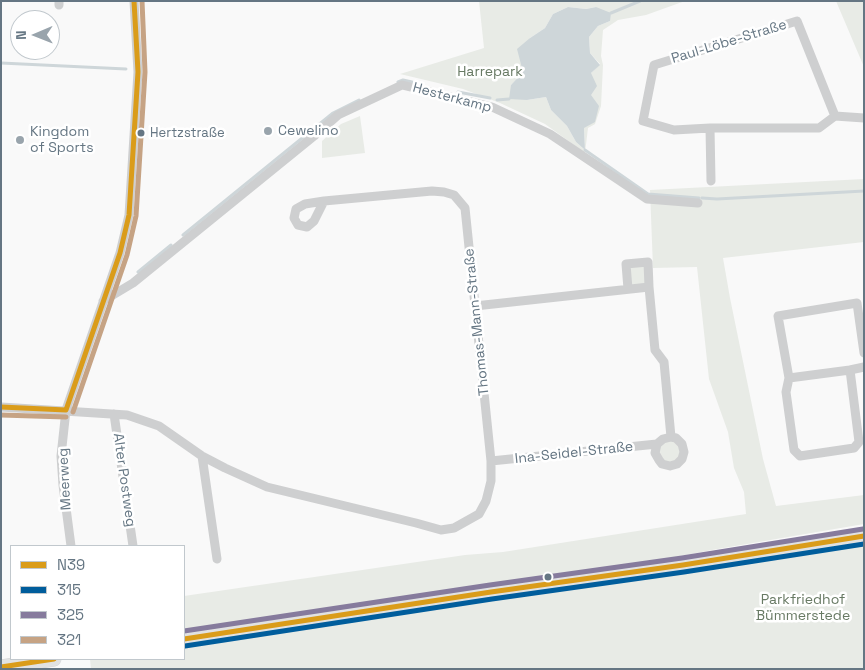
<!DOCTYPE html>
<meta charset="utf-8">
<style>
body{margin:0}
#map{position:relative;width:865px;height:670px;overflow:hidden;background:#f9f9f9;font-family:"Space Grotesk",sans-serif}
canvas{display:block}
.frame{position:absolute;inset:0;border:2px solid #657683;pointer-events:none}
.legend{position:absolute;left:10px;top:545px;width:175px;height:115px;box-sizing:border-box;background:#fff;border:1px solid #c1c8cd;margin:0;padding:6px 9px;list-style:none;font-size:15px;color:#657683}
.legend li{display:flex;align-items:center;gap:10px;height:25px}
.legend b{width:25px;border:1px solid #c1c8cd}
.north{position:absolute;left:10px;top:10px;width:50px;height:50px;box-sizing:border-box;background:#fff;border:1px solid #c1c8cd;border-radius:50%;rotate:269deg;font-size:14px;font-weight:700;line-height:20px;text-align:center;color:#657683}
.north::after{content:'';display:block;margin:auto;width:18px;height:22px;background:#99a4ac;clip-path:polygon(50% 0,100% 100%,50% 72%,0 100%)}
</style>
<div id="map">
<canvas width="865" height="670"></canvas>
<div class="frame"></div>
<ul class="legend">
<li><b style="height:6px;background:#da9c1a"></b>N39</li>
<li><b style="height:6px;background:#005d9c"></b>315</li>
<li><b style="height:6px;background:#867b9d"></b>325</li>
<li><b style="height:6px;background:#c6a384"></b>321</li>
</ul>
<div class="north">N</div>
</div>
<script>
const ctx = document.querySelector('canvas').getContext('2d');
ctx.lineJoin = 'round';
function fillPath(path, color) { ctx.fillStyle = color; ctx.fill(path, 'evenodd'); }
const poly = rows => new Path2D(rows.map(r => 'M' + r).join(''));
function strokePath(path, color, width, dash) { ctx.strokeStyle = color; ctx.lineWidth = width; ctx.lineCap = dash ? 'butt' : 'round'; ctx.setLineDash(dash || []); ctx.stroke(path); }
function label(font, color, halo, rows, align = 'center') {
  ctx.font = font + ' "Space Grotesk",sans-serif'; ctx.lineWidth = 5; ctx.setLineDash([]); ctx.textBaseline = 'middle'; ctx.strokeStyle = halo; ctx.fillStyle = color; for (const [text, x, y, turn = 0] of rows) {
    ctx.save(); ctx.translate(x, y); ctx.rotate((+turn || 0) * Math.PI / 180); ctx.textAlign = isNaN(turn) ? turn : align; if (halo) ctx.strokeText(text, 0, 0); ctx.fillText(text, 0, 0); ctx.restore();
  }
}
fillPath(poly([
 [479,1,685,1,646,15,618,20,603,30,601,56,603,65,601,106,595,124,588,128,585,153,545,124,500,103,463,89,400,74,484,48],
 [568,7,586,9,596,7,610,21,598,26,589,37,590,53,600,64,591,73,591,95,584,128,585,150,576,142,567,126,551,110,546,97,527,100,511,85,524,72,530,38,545,28,553,14],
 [836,1,864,1,864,67],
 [360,116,365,153,322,158,322,141,341,124],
 [864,179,864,242,723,258,730,298,763,459,776,506,864,495,864,524,712,550,508,589,864,536,864,669,91,669,90,659,184,659,184,596,465,555,503,552,746,514,744,492,734,468,728,432,709,379,697,267,653,268,650,190],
 [648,262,649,287,628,289,626,264],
 [676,438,682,459,662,464,657,444]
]), '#e8ebe6');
fillPath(poly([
 [568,7,586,9,596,7,611,13,610,21,598,26,589,37,590,53,600,65,591,73,597,86,591,95,599,106,595,122,584,128,585,150,576,142,567,126,551,110,546,97,527,100,509,99,511,85,523,72,517,49,530,38,545,28,553,14]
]), '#ced6d9');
strokePath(poly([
 [611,13,640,1],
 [1,63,126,69],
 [398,82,403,80,412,82],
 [458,92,490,98],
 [497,100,509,99],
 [585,150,648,194,699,198],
 [702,198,717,199,864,191],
 [183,235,333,113,359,100],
 [138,272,171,245]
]), '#ced6d9', 3);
const secondary = poly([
 [184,639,491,592,683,565,864,536],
 [1,667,54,659]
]);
strokePath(secondary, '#d5d6d7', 15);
strokePath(poly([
 [59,5,59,1],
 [835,116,797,21,654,65,643,121,674,130,710,128,819,128,835,116,864,118],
 [710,128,711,181],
 [649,287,655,350,664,362,671,437],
 [103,301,133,283,314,136,338,115,402,85,492,107,550,134,647,199,698,203],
 [475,306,649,287,648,262,626,264,628,289],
 [864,353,857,303,778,316,789,378,786,392,794,450,800,456,854,448,859,442,850,370,864,367],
 [789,378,850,370],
 [1,407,127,415,159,426,202,456,225,468,267,487,416,523,441,530,454,528,479,514,486,501,491,481,491,461,465,208,454,195,444,192,432,191,324,201,305,204,296,209,294,218,298,225,307,227,314,221,324,201],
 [114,414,133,546],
 [202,456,217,559],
 [491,461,657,444,663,439,671,437,676,438,682,444,684,452,682,459,677,464,670,466,662,464,659,460,655,453,657,444],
 [71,546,63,485,61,456,66,410,120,253,129,215,138,72,134,1]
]), '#cecfd0', 9);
strokePath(secondary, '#e1e2e2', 14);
strokePath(poly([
 [1,407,66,410],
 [66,410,120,253,129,215,138,72,134,1],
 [184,639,491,592,683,565,864,536],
 [1,667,54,659]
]), '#da9c1a', 5);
strokePath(poly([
 [185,646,492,599,684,572,864,544]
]), '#005d9c', 5);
strokePath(poly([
 [184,631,490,585,682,558,863,529]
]), '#867b9d', 5);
strokePath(poly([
 [73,412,127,255,136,216,145,72,142,1],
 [1,415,66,417]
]), '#c6a384', 5);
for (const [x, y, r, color] of [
 [268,131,5,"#99a4ac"],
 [141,133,4.5,"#657683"],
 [20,140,5,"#99a4ac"],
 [548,577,4.5,"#657683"]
]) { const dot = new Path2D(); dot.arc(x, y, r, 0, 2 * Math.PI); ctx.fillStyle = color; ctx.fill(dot); strokePath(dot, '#fff', 2); }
label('13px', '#657683', '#fff', [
 ["Hertzstraße",150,133]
], 'left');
label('14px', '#657683', '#fff', [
 ["Paul-Löbe-Straße",729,42,-17],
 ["Hesterkamp",452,98,15],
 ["Thomas-Mann-Straße",477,322,-96],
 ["Ina-Seidel-Straße",574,453,-6],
 ["Meerweg",65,479,-93],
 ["Alter Postweg",124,480,82]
]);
label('14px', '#687a64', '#fff', [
 ["Harrepark",490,72],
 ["Parkfriedhof",803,600],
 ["Bümmerstede",803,616]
]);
label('14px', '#657683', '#fff', [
 ["Cewelino",278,131],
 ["Kingdom",30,132],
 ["of Sports",30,148]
], 'left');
</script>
